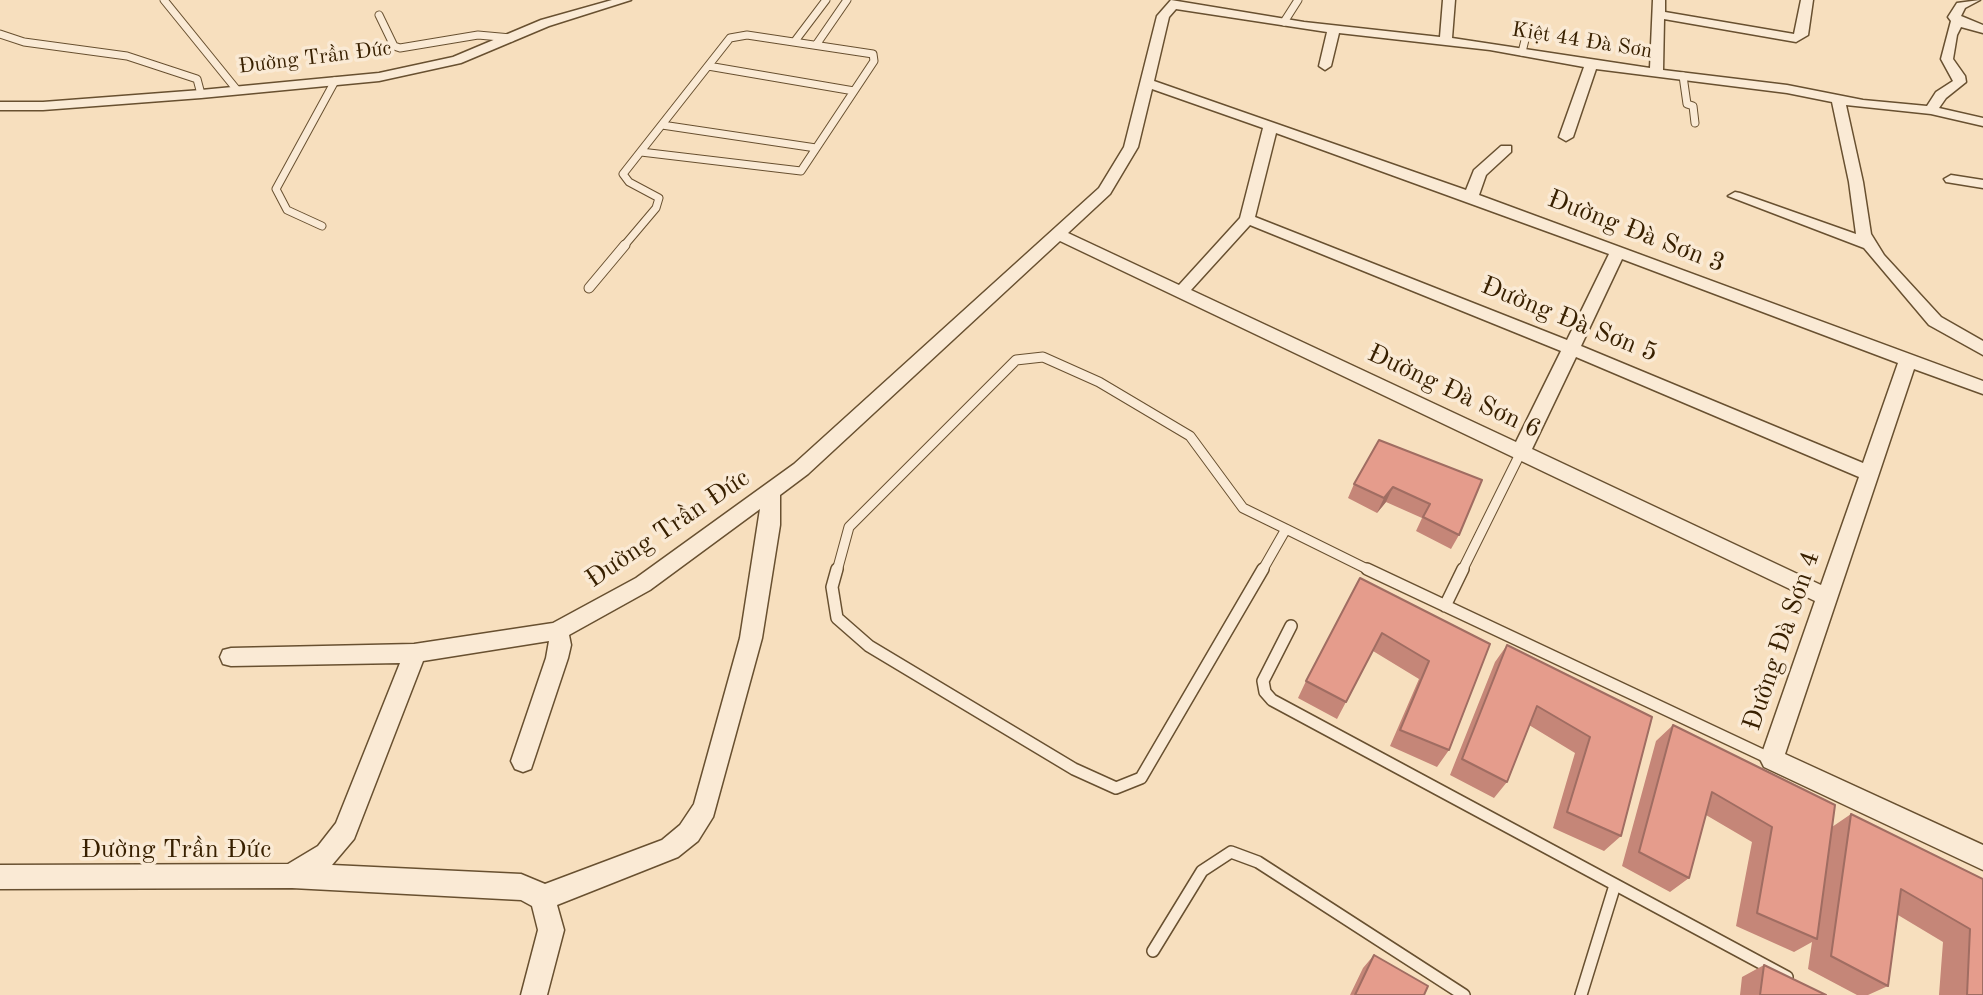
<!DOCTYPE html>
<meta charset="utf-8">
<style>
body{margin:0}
canvas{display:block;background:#f7dfbe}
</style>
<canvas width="1983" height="995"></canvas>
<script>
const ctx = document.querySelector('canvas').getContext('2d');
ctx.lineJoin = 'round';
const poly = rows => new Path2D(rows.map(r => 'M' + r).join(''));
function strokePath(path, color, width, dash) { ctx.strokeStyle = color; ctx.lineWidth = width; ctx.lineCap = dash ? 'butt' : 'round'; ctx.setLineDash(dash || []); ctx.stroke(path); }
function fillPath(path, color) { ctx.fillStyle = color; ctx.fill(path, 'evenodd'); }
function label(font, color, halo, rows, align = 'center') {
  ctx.font = font + ' "Old Standard TT",serif'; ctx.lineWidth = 7; ctx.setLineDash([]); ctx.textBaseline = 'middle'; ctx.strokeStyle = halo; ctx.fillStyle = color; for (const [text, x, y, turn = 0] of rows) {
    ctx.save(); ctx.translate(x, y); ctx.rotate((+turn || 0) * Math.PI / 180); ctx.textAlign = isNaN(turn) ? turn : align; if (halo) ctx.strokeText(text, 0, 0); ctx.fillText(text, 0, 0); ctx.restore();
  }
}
const serviceFar2 = poly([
 [164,0,237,90],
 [379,15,394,46,400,48,478,35,511,38],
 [1284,22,1298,0],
 [0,34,24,42,127,56,197,79,201,94],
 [795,41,826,0],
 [816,45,847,0],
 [1522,52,1528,28],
 [708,66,854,91],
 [1683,76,1687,104,1693,106,1695,123],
 [662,125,816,148],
 [322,226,287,210,276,189,335,81],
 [623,247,656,208,659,198,629,182,623,174,730,38,747,35,873,54,874,61,801,171,641,152]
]);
const serviceFar1 = poly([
 [589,288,625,245],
 [1286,529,1371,571],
 [837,571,849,527,1016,360,1043,357,1099,382,1190,436,1243,508,1286,529],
 [1262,571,1286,529],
 [1462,571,1521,452]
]);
const service = poly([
 [837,569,832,587,837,618,869,646,1074,769,1116,788,1141,778,1263,569],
 [1367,569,1771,759],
 [1445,606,1463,569],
 [1291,626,1263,681,1265,692,1272,700,1787,977],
 [1153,951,1202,871,1231,852,1258,862,1464,995],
 [1581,995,1615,885]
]);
const minor = poly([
 [612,0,631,0,549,26,461,63,379,81,201,98,43,110,0,110,0,102,43,102,201,90,379,73,453,57,541,20,612,0],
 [1171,0,1304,22,1440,37,1443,0,1455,0,1452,38,1650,68,1653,0,1665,0,1665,12,1794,34,1801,0,1813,0,1808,35,1796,42,1664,19,1663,70,1787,85,1863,100,1927,106,1936,92,1953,81,1941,59,1951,21,1948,17,1957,3,1980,0,1965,8,1961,16,1983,25,1983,33,1961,27,1957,35,1953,59,1965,76,1966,82,1946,98,1939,108,1983,118,1983,126,1931,114,1846,105,1863,182,1871,234,1884,255,1941,317,1983,341,1983,355,1929,325,1864,248,1728,196,1735,192,1740,193,1856,234,1849,182,1832,102,1787,93,1596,69,1573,137,1566,141,1559,137,1584,67,1490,50,1339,33,1331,66,1325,70,1319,66,1327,32,1176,9,1169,17,1154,81,1466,190,1474,170,1501,146,1511,146,1511,152,1486,175,1479,195,1983,381,1983,394,1914,369,1785,754,1983,845,1983,870,1764,767,1760,759,1815,601,1060,241,808,474,780,495,780,525,762,638,713,817,698,841,678,857,557,905,564,930,547,995,521,995,538,930,532,906,521,900,292,888,0,889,0,865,288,864,318,846,336,823,400,663,231,666,223,664,220,657,223,650,231,648,414,644,553,623,636,578,794,464,1099,188,1124,147,1157,16,1171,0],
 [1152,89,1263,128,1240,218,1179,285,1068,233,1110,194,1138,147,1152,89],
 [1276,133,1609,254,1567,340,1255,217,1276,133],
 [1250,225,1561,351,1516,442,1191,290,1250,225],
 [1622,259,1898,363,1863,463,1581,346,1622,259],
 [1576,357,1859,477,1821,585,1532,449,1576,357],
 [760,509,740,638,694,804,680,825,662,840,545,884,521,874,332,865,354,839,423,661,549,641,546,658,511,761,515,769,523,772,531,769,568,658,571,645,569,635,650,590,760,509],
 [1951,175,1983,180,1983,188,1946,182,1944,179,1951,175]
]);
strokePath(serviceFar2, '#685030', 9);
strokePath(serviceFar1, '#685030', 11);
strokePath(service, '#685030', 14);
strokePath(minor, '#685030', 3);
strokePath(serviceFar2, '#faead5', 7);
strokePath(serviceFar1, '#faead5', 9);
strokePath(service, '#faead5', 11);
fillPath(minor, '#faead5');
fillPath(poly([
 [1379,440,1459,535,1451,549,1416,531,1422,518,1386,502,1377,513,1348,498,1354,484],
 [1360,578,1490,644,1449,750,1437,767,1390,746,1419,679,1373,651,1337,719,1298,698,1306,681],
 [1507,645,1652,717,1621,836,1604,851,1553,828,1575,753,1529,725,1507,782,1494,798,1450,775,1495,662],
 [1673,725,1832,827,1851,814,1983,879,1983,995,1939,995,1943,942,1898,915,1888,986,1868,995,1857,995,1808,969,1812,942,1794,952,1736,926,1752,842,1706,815,1689,878,1670,892,1622,866,1656,741],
 [1374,955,1424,995,1350,995,1363,968],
 [1764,965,1826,995,1740,995,1742,977]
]), '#c58678');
fillPath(poly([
 [1393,487,1386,502,1377,513,1384,498]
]), '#a06d62');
const building = poly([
 [1379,440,1482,480,1459,535,1423,517,1430,504,1393,487,1384,498,1354,484,1379,440],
 [1360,578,1490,644,1449,750,1400,730,1429,661,1382,633,1346,702,1306,681,1360,578],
 [1507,645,1652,717,1621,836,1567,812,1590,737,1537,706,1507,782,1462,759,1507,645],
 [1673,725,1835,805,1817,939,1757,913,1772,827,1712,792,1689,878,1639,852,1673,725],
 [1851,814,1983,879,1983,995,1967,995,1970,929,1901,889,1888,986,1831,956,1851,814],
 [1374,955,1428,986,1424,995,1355,995,1374,955],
 [1764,965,1826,995,1760,995,1764,965]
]);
fillPath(building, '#e59c8c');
strokePath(building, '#a06d62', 2);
label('21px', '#382000', '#faead5', [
 ["Kiệt 44 Đà Sơn",1582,41,9],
 ["Đường Trần Đức",315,58,-7]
]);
label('26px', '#382000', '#faead5', [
 ["Đường Đà Sơn 3",1636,232,21],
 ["Đường Đà Sơn 5",1569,320,22],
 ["Đường Đà Sơn 6",1454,392,25],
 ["Đường Trần Đức",668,529,-34],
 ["Đường Đà Sơn 4",1782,641,-71],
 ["Đường Trần Đức",176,850]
]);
</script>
